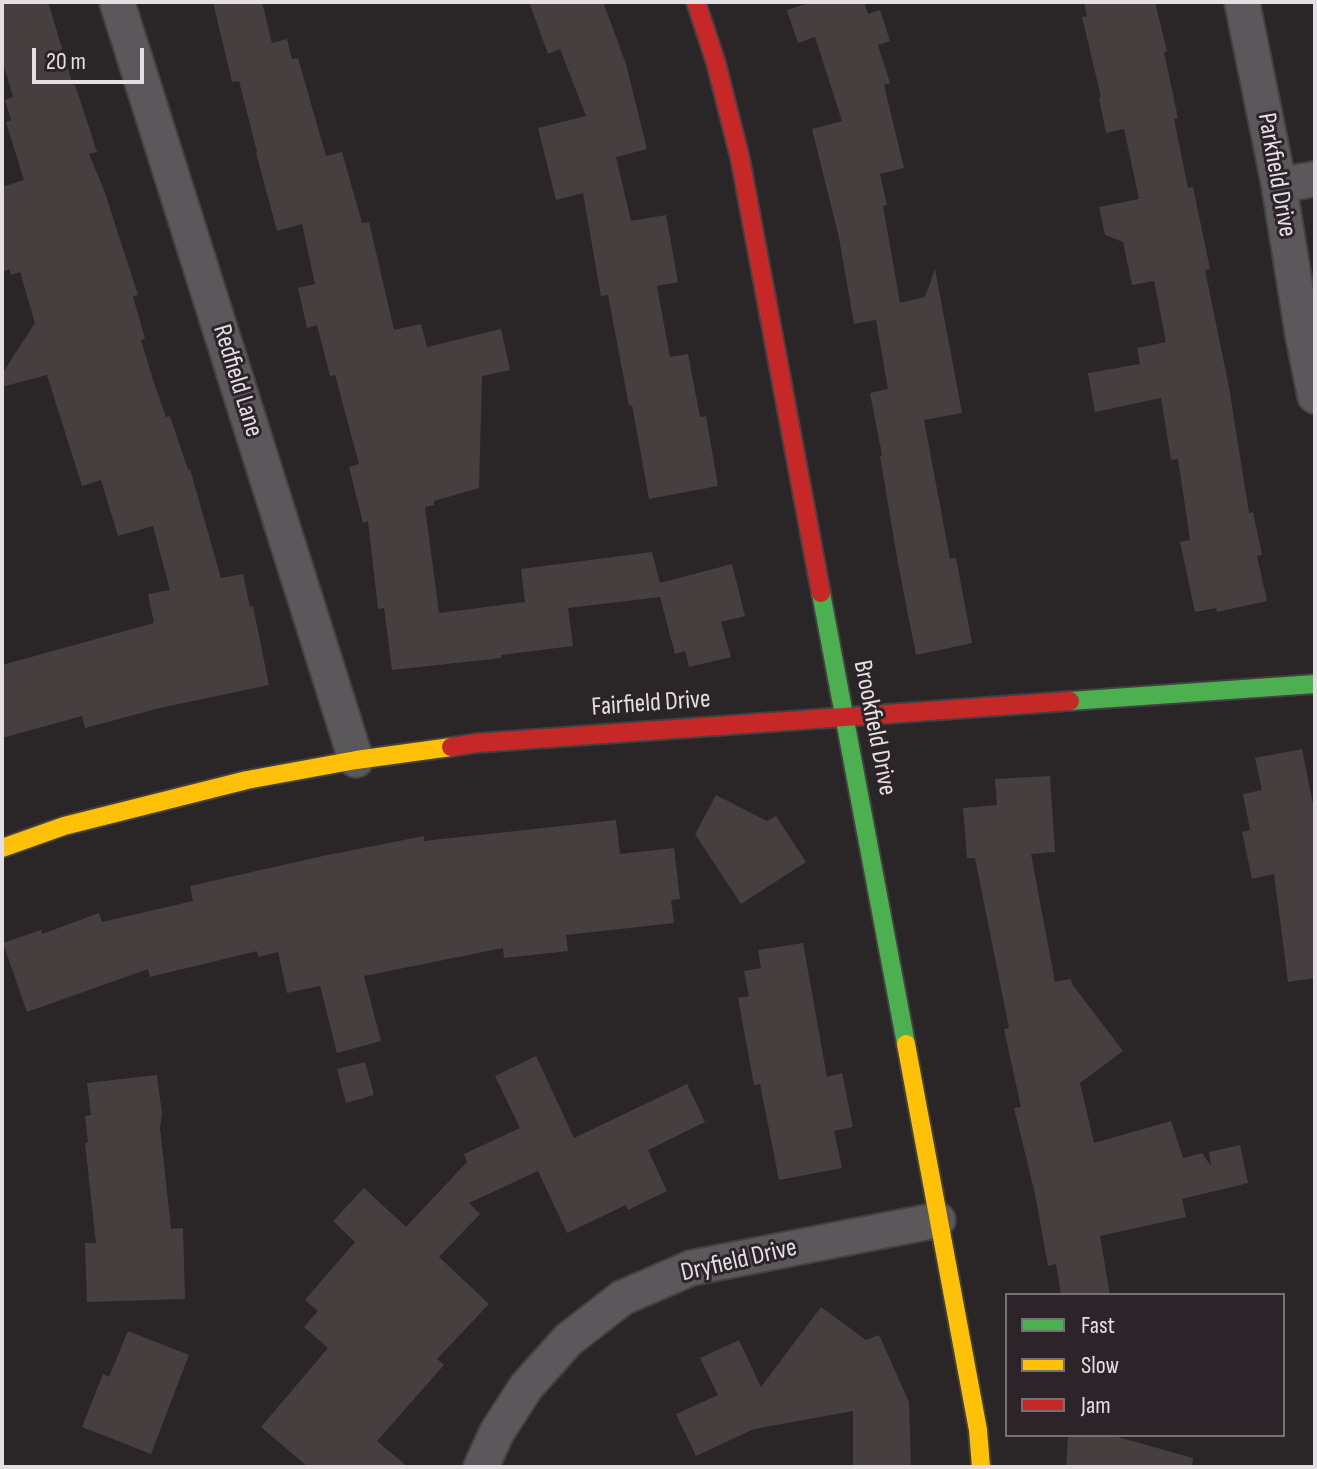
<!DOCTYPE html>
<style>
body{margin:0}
#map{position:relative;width:1317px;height:1469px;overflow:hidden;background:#2a2628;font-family:"Sofia Sans Condensed",sans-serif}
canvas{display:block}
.frame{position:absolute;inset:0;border:4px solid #e4dfe2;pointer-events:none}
.legend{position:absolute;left:1005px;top:1293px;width:280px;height:144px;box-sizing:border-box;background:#2c2429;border:2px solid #766f73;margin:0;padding:10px 14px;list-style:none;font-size:24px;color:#e4dfe2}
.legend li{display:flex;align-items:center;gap:16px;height:40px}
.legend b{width:40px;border:2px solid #766f73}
.scale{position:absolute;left:32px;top:48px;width:112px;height:36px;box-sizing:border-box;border:4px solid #e4dfe2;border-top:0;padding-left:10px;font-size:24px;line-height:28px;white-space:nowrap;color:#e4dfe2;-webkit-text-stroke:6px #2c2429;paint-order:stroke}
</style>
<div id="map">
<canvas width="1317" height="1469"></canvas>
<div class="frame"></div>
<ul class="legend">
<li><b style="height:10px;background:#4caf50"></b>Fast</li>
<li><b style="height:10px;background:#ffc107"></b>Slow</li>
<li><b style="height:10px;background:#c62828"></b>Jam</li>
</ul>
<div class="scale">20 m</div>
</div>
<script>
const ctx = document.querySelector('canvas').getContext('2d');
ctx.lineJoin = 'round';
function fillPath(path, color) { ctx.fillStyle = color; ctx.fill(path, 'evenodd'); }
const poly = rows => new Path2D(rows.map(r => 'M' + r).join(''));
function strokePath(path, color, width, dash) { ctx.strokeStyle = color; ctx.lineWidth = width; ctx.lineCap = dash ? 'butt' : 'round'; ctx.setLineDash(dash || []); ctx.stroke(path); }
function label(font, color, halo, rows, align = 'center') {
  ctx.font = font + ' "Sofia Sans Condensed",sans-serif'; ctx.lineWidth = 6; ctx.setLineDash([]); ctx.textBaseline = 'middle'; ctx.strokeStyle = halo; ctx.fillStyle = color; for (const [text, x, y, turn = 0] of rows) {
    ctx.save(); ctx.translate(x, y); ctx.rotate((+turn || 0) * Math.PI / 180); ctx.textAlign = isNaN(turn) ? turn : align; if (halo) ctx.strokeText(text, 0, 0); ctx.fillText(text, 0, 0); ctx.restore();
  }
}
fillPath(poly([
 [2,2,48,2,73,85,75,85,97,152,89,154,104,190,138,295,133,296,145,339,141,340,154,383,166,417,170,416,188,470,190,469,221,578,243,574,250,607,253,606,269,685,160,708,85,728,82,716,2,738,2,665,154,623,148,594,170,590,153,526,118,536,101,480,82,486,47,375,2,387,2,374,35,323,20,272,11,275,9,269,2,272,2,187,24,180,6,122,11,120,5,100,13,97,2,60],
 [213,2,262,2,272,43,287,39,292,59,298,58,326,156,342,152,362,223,369,222,394,330,421,324,427,347,501,329,510,370,482,376,479,488,434,501,434,505,425,507,439,613,525,602,521,569,652,552,660,583,732,564,745,616,721,622,731,657,689,667,685,651,675,654,660,597,568,608,573,646,501,655,501,658,392,670,384,608,378,609,368,521,363,523,349,467,359,464,335,375,330,376,317,325,307,328,298,288,315,284,302,224,277,231,256,153,257,152,239,81,232,82],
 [529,2,603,2,626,64,647,149,616,157,631,221,666,215,678,282,657,286,670,357,688,354,700,417,706,416,718,486,649,499,632,405,629,406,608,295,601,296,583,193,556,200,538,128,586,116,560,49,548,54],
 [812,2,864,2,868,14,880,10,890,41,878,45,890,83,884,85,904,168,880,174,887,205,883,206,900,303,925,297,935,269,962,413,924,420,950,559,956,558,972,643,916,655,899,569,880,456,882,455,870,393,888,389,876,320,854,324,839,238,812,129,842,121,815,37,798,43,787,10],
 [1084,2,1155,2,1167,51,1164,52,1178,118,1174,119,1188,188,1193,187,1210,269,1205,270,1229,387,1249,513,1253,512,1262,555,1257,556,1267,601,1217,612,1216,608,1195,612,1180,542,1190,540,1178,459,1171,460,1161,398,1095,412,1088,373,1140,364,1137,348,1166,342,1154,281,1132,285,1123,242,1105,235,1099,207,1139,199,1124,129,1106,133,1099,98,1101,97,1082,17,1087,16],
 [1302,749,1315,815,1315,978,1288,982,1274,874,1252,879,1242,832,1250,830,1243,794,1262,790,1255,758],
 [1050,776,1055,852,1031,854,1055,982,1071,979,1072,984,1123,1051,1080,1083,1094,1143,1171,1121,1183,1158,1202,1153,1211,1166,1209,1152,1240,1145,1248,1183,1182,1199,1186,1217,1100,1236,1110,1295,1061,1295,1056,1264,1048,1266,1035,1194,1014,1108,1021,1107,1004,1029,1009,1028,975,858,967,858,963,808,997,805,995,779],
 [716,795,767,821,776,816,806,862,741,904,695,834],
 [616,820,620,854,674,848,680,899,671,900,674,923,566,935,568,951,504,958,503,948,364,976,381,1041,337,1053,320,986,287,993,278,952,258,957,257,951,150,977,148,969,27,1012,3,943,41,930,42,934,99,913,102,922,193,901,190,886,323,856,424,836,424,841],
 [803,943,827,1077,842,1073,853,1127,834,1131,842,1168,779,1180,760,1084,754,1085,738,998,749,996,744,971,761,968,758,950],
 [536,1056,574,1138,687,1084,705,1122,648,1150,667,1191,628,1210,626,1205,567,1233,538,1171,469,1203,480,1214,439,1257,489,1304,437,1359,444,1365,377,1441,408,1467,308,1467,261,1427,328,1348,304,1327,318,1311,305,1300,355,1242,333,1221,364,1188,406,1227,467,1162,464,1154,520,1128,495,1076],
 [365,1062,374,1095,346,1103,337,1069],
 [157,1075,162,1114,160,1128,171,1229,183,1228,185,1299,87,1302,85,1243,96,1243,85,1143,88,1142,85,1116,91,1115,87,1083],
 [821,1307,866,1340,879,1335,909,1402,911,1467,853,1467,853,1411,754,1429,696,1456,676,1414,718,1395,700,1358,739,1340,761,1387],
 [128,1331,189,1355,151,1454,82,1427,103,1374,109,1377],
 [1068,1435,1114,1436,1193,1458,1192,1467,1066,1467]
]), '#473e40');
const street = poly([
 [117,2,356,760],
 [1242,2,1279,185,1303,336,1315,396],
 [1279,185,1315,179],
 [481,1467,497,1432,526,1387,568,1340,622,1298,691,1268,938,1220]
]);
const fast = poly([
 [821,593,906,1044],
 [1070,701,1315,684]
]);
const slow = poly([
 [2,848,64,826,247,780,356,760,451,747],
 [906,1044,978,1430,981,1467]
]);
const jam = poly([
 [696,2,716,63,740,158,821,593],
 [451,747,477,743,1070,701]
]);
strokePath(street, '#434142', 38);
strokePath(fast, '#434142', 22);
strokePath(slow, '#434142', 22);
strokePath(jam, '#434142', 22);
strokePath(street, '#5a585a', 34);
strokePath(fast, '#4caf50', 18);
strokePath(slow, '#ffc107', 18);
strokePath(jam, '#c62828', 18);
label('26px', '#e4dfe2', '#2c2429', [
 ["Parkfield Drive",1276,175,80],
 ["Redfield Lane",237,381,73],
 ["Fairfield Drive",651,704,-4],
 ["Brookfield Drive",874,728,79],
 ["Dryfield Drive",739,1261,-13]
]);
</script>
